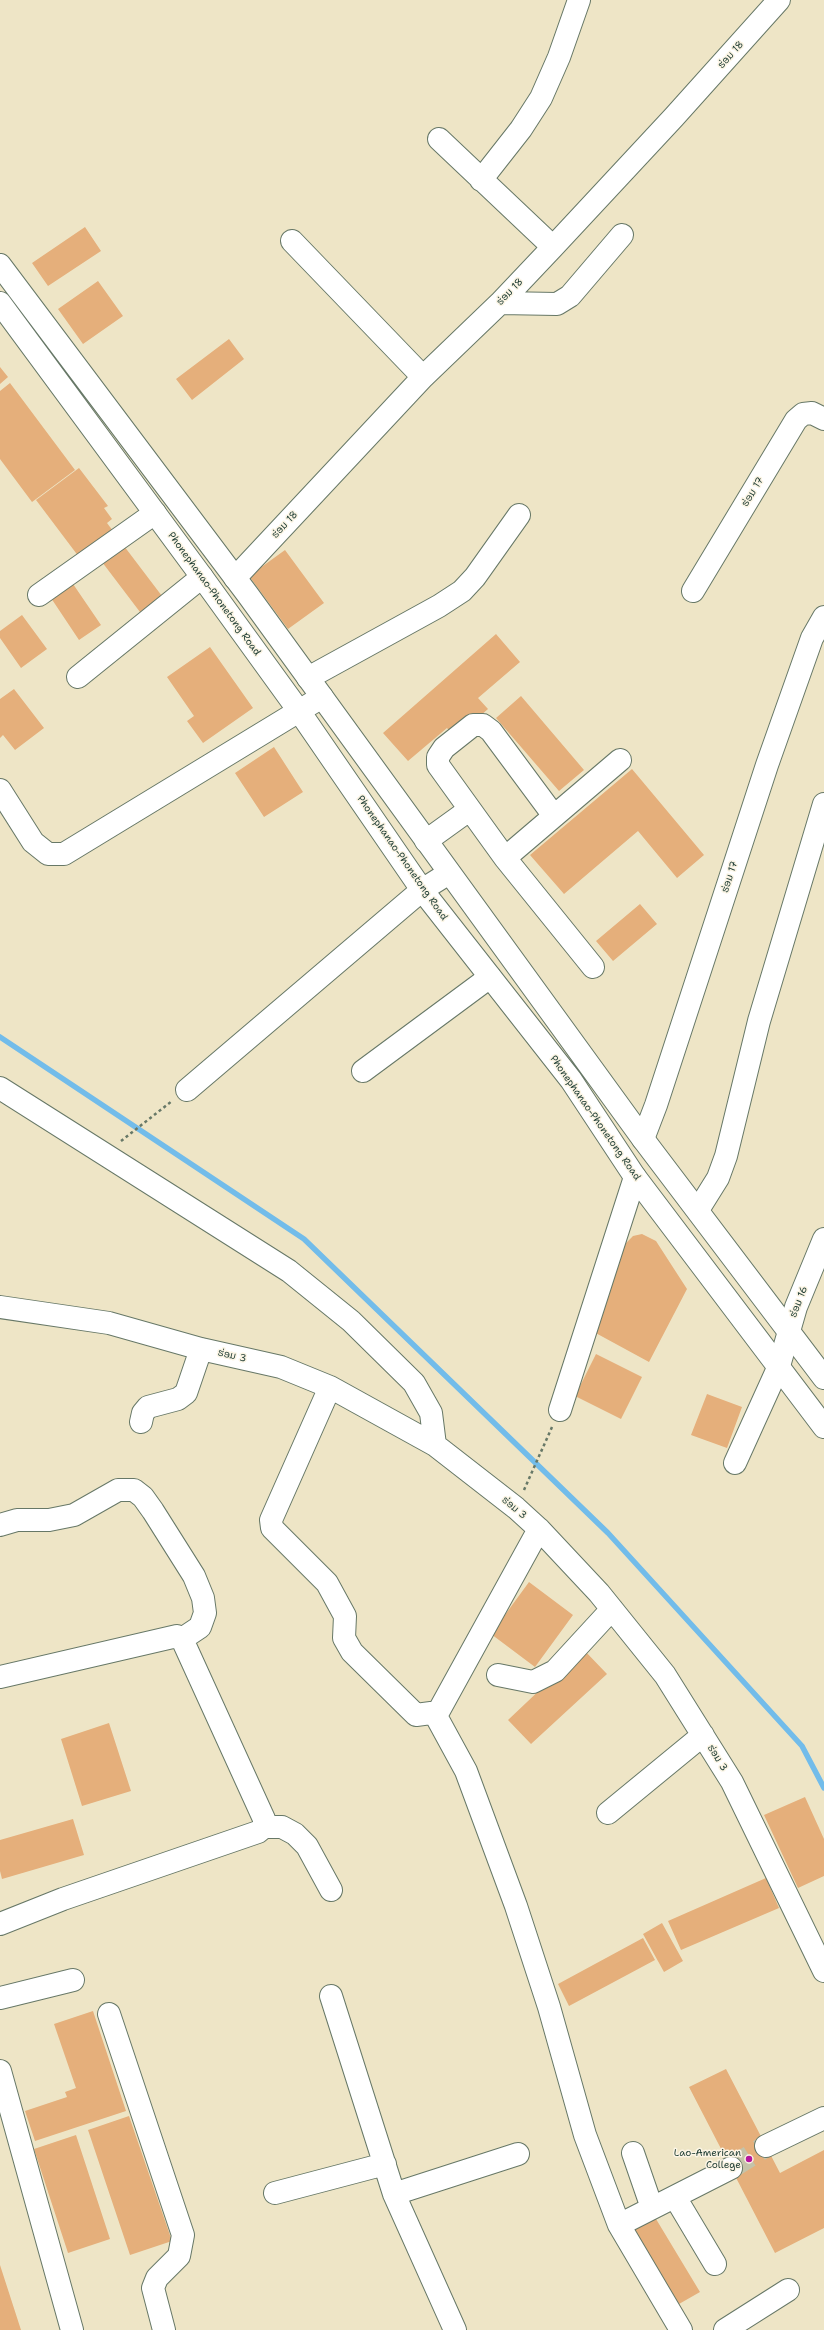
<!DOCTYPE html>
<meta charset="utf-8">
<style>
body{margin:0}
canvas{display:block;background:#eee5c6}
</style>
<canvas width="824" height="2330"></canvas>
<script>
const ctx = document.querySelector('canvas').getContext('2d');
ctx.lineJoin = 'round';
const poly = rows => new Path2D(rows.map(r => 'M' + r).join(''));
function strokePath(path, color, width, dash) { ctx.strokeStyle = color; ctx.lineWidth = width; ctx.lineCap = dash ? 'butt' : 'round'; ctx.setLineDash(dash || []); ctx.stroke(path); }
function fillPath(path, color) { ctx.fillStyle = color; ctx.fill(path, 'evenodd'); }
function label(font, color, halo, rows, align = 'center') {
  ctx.font = font + ' "Shantell Sans","Noto Sans Lao",sans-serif'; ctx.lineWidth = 3; ctx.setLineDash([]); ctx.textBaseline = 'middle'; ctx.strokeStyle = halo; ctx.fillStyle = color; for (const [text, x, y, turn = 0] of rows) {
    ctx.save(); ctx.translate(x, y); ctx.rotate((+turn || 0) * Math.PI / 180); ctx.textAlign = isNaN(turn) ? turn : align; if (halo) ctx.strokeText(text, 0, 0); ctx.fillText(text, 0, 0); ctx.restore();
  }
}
strokePath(poly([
 [0,1037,304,1239,608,1533,802,1746,824,1788]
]), '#72bcea', 5.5);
fillPath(poly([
 [85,227,101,251,48,286,32,263],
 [98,281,123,316,83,344,58,309],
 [229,339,244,359,192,400,176,379],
 [0,367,8,377,0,384],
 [10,383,75,470,32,502,0,459,0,391],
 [79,468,108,506,104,508,112,519,107,523,113,531,79,557,36,500],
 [121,542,165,600,143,616,99,558],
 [285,550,324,603,288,629,249,576],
 [71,581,101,625,79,640,49,595],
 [22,615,47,649,21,668,0,638,0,631],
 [496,634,520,662,478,698,488,709,455,738,447,728,408,761,383,733],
 [210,647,253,708,203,743,187,721,194,716,167,677],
 [14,689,44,728,15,750,3,735,0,738,0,699],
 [521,696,584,770,559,791,496,718],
 [274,747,303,792,264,817,235,773],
 [632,769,704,855,677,878,638,831,564,894,530,855],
 [640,904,657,924,613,961,596,941],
 [642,1234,656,1241,687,1289,649,1362,592,1331,624,1245,633,1236],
 [596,1354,642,1377,621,1419,575,1396],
 [707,1394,742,1407,727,1448,691,1435],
 [529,1582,573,1615,535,1667,491,1634],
 [583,1649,607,1674,531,1744,508,1720],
 [109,1723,131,1791,82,1806,61,1739],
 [805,1797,824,1839,824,1876,798,1888,764,1815],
 [73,1819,84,1855,2,1879,0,1871,0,1840],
 [766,1878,779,1908,681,1950,668,1921],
 [662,1923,683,1961,664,1972,643,1934],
 [643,1938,655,1960,569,2006,558,1984],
 [93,2011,126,2111,35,2141,25,2111,67,2097,65,2092,76,2088,54,2024],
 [726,2069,780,2173,824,2150,824,2228,775,2253,689,2087],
 [129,2116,172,2241,130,2255,88,2130],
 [76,2135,110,2239,68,2253,34,2149],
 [653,2214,700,2292,679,2304,632,2226],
 [0,2265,21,2330,0,2330]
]), '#e5af7b');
strokePath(poly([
 [731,2168,766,2146]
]), '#c5c3a9', 22, [22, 11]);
const minor = poly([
 [439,139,553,247],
 [481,180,521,129,541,98,559,57,579,0],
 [292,241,423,377],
 [500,303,557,304,570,296,622,235],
 [235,578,423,377,500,303,553,247,674,117,779,0],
 [693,591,796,420,803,414,812,413,824,419],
 [39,595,155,513],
 [78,677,202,577],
 [308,678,439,606,462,591,475,577,519,515],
 [0,790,33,842,48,854,64,854,322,697],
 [554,816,491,731,483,725,473,725,444,748,438,757,438,765,505,858,593,967],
 [426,841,469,810],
 [505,858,620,760],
 [363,1071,490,977],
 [0,1088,289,1271,351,1321,414,1383,431,1413,435,1445],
 [187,1090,422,890,449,873],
 [643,1139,656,1105,767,765,812,638,824,617],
 [698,1210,718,1178,726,1156,759,1021,824,804],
 [0,1307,109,1323,201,1349,281,1367,330,1387,435,1445,516,1508,539,1529,599,1593,665,1675,732,1782,824,1971],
 [330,1387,271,1520,272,1528,327,1583,345,1616,344,1638,352,1652,416,1715,431,1713,436,1716,466,1771,516,1906,549,2007,585,2135,619,2225,681,2330],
 [560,1410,635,1177],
 [141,1422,143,1413,148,1407,178,1399,186,1393,201,1349],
 [735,1463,779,1366,796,1307,824,1239],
 [0,1525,17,1520,49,1520,74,1515,118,1490,134,1490,143,1497,153,1511,194,1576,203,1598,205,1613,200,1627,182,1639],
 [498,1675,533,1682,555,1671,612,1609],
 [0,1677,177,1636,182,1639,264,1819,264,1827,258,1832,63,1899,0,1924],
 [436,1716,539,1529],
 [608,1813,703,1735],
 [264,1827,282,1827,295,1834,307,1846,331,1890],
 [331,1996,394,2194,455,2330],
 [0,1998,73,1980],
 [109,2014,183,2235,179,2256,157,2278,153,2288,164,2330],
 [0,2071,72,2330],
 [766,2146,824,2118],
 [633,2153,652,2208],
 [275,2193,385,2164],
 [394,2194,518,2154],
 [675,2197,715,2264],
 [619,2225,731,2168],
 [725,2330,788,2290]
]);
const major = poly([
 [0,265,248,595,643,1139,824,1378],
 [0,303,202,577,299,711,422,890,571,1080,635,1177,824,1427]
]);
strokePath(minor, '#677867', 24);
strokePath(major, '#677867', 24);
strokePath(poly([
 [121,1141,172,1101],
 [524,1490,552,1427]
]), '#677867', 2.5, [3, 3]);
strokePath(minor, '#fff', 22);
strokePath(major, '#fff', 22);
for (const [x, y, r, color] of [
 [749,2159,4,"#b5179e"]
]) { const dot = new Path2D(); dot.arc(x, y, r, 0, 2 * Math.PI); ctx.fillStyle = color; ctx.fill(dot); strokePath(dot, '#fcf5e5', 1.5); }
label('10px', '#1f3d34', '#fcf5e5', [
 ["ຮ່ອມ 18",731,55,-48],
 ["ຮ່ອມ 18",510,292,-46],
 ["ຮ່ອມ 17",753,492,-59],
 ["ຮ່ອມ 18",285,525,-47],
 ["Phonephanao-Phonetong Road",214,594,54],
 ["Phonephanao-Phonetong Road",402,858,55],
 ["ຮ່ອມ 17",730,877,-72],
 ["Phonephanao-Phonetong Road",595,1118,55],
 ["ຮ່ອມ 16",799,1302,-69],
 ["ຮ່ອມ 3",232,1356,13],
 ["ຮ່ອມ 3",514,1508,40],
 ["ຮ່ອມ 3",717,1758,58]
]);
label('10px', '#1f3d34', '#fcf5e5', [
 ["Lao-American",741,2153],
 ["College",741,2165]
], 'right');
</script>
